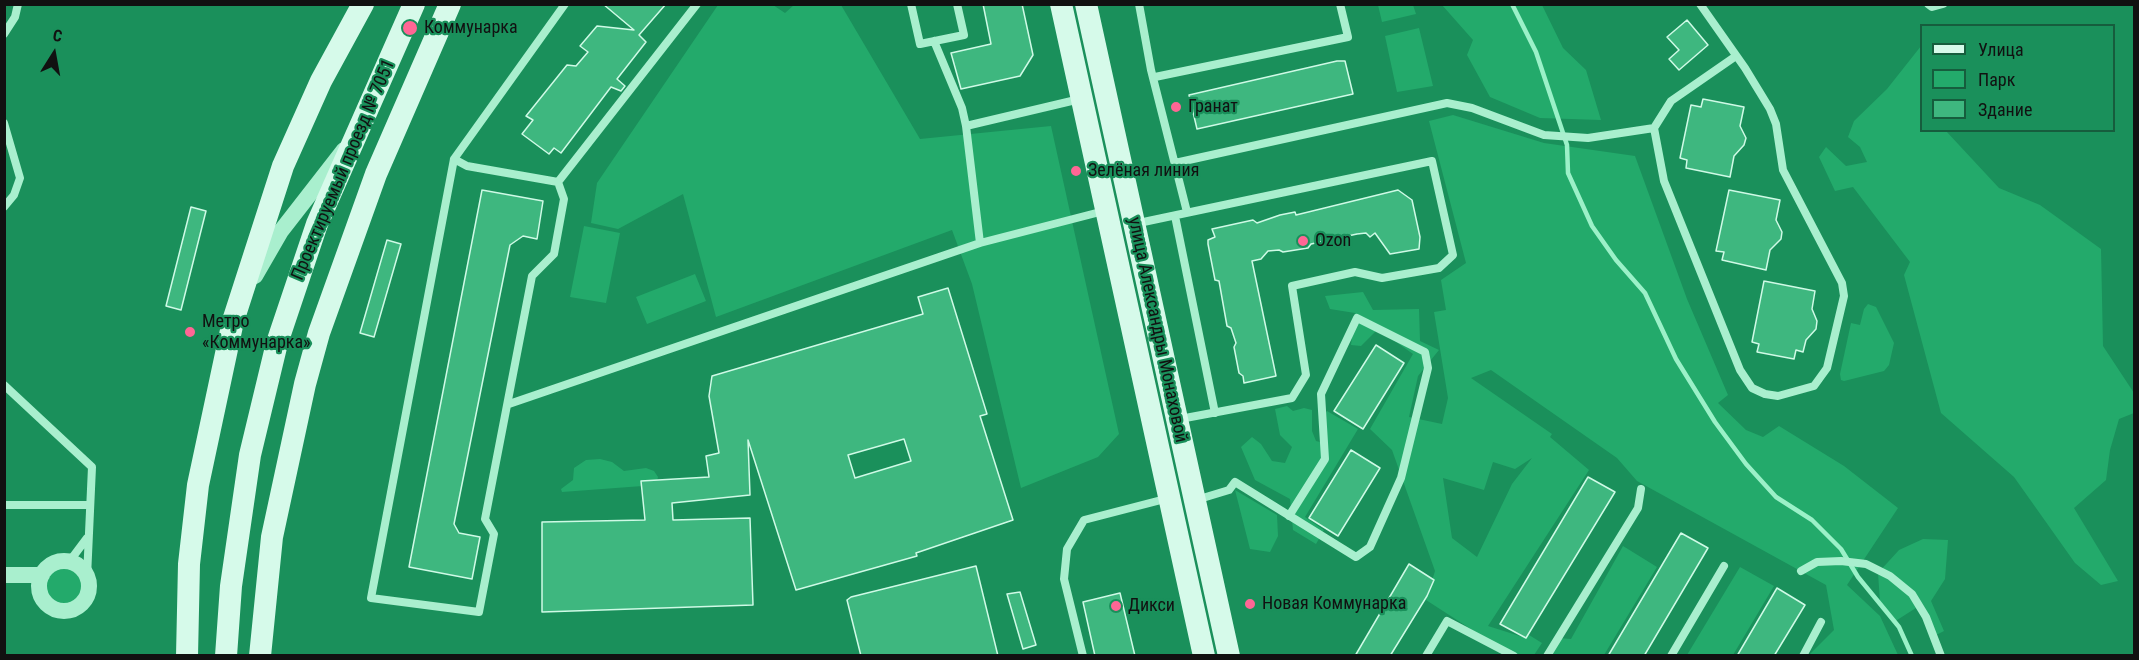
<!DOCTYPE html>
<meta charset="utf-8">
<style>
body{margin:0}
#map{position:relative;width:2139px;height:660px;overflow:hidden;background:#1a905b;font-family:"Roboto Condensed",sans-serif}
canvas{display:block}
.frame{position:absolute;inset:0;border:6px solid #111;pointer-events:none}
.legend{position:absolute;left:1920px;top:24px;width:195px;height:108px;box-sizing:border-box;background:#1a905b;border:2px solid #165d3d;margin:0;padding:8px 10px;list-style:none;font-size:18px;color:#111}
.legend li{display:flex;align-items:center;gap:12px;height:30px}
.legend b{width:30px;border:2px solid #165d3d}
.north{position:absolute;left:24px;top:24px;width:60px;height:60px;-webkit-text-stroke:4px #1a905b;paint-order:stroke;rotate:11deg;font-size:16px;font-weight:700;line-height:24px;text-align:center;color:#111}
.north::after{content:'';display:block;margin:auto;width:21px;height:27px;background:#111;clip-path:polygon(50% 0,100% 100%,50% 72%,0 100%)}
</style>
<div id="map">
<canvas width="2139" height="660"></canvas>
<div class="frame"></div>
<ul class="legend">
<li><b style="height:8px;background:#d6faea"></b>Улица</li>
<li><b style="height:16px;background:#23aa6b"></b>Парк</li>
<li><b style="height:16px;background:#3eb77f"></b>Здание</li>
</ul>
<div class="north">С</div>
</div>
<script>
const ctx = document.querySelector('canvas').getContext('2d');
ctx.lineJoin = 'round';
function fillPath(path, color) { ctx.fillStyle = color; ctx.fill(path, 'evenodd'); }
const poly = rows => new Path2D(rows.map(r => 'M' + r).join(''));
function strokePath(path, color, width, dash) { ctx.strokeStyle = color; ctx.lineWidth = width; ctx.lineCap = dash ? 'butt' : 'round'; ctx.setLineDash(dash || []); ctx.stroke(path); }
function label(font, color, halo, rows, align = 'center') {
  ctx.font = font + ' "Roboto Condensed",sans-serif'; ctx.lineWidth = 4.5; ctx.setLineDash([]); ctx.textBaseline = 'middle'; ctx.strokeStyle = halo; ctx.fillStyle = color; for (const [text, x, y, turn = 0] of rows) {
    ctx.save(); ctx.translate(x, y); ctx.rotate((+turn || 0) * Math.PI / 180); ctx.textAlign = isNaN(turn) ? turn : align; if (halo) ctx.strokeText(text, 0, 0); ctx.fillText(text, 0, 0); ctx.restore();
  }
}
fillPath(poly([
 [718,5,773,5,785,13,794,5,841,5,920,139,1051,126,1119,434,1098,457,1021,488,972,284,952,230,716,317,683,194,618,229,591,223,597,183],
 [1378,5,1413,5,1416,14,1382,22],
 [1442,5,1542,5,1563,48,1586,70,1601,120,1540,118,1490,97,1467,55,1473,40],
 [1419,28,1433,86,1397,92,1385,36],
 [1921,46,1922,130,1946,131,1999,188,2040,205,2101,249,2103,346,2134,393,2134,413,2119,419,2110,450,2106,480,2074,508,2118,581,2101,585,2075,563,2014,477,1941,413,1904,275,1910,262,1853,187,1835,191,1819,157,1826,147,1846,166,1867,162,1860,147,1848,137,1854,121,1887,89],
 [1453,115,1544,143,1635,156,1687,299,1728,395,1718,403,1746,430,1763,437,1779,426,1844,466,1898,508,1847,585,1880,616,1898,655,1809,655,1834,630,1826,585,1637,481,1617,458,1491,370,1471,378,1552,434,1550,437,1589,470,1488,626,1526,638,1529,635,1542,643,1534,655,1511,655,1426,600,1435,571,1392,450,1370,429,1413,354,1378,329,1361,346,1351,345,1355,313,1330,309,1325,296,1363,292,1373,310,1419,309,1420,341,1439,350,1418,376,1409,417,1442,424,1448,398,1434,312,1446,310,1441,280,1466,263,1429,121],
 [1532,458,1512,484,1477,557,1452,538,1443,478,1484,490,1493,462,1515,469],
 [584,226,620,233,606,303,570,297],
 [695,274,706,301,647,324,636,297],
 [1868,304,1876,307,1894,343,1889,365,1884,371,1844,381,1841,380,1840,374,1851,323,1860,325,1864,309],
 [1287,406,1293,411,1304,408,1312,410,1312,431,1316,441,1320,442,1323,416,1327,411,1358,429,1305,517,1324,530,1316,544,1293,530,1290,499,1255,480,1241,447,1252,437,1261,444,1272,461,1285,463,1292,447,1280,435,1275,409],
 [600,459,612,462,624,471,646,468,654,471,658,477,656,485,562,492,561,489,573,480,574,468,586,460],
 [1235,490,1277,515,1278,536,1270,552,1250,549],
 [1923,539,1948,540,1945,579,1931,601,1944,631,1934,636,1919,606,1894,622,1880,602,1878,573,1899,550],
 [1623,546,1657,567,1604,655,1550,656,1558,638,1571,639],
 [1740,567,1774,586,1733,655,1687,655],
 '46 586a18 18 0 1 1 36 0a18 18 0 1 1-36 0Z'
]), '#23aa6b');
strokePath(poly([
 [1512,4,1536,52,1567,145,1568,173,1592,226,1616,260,1645,293,1676,359,1715,422,1746,464,1776,497,1812,520,1841,549,1858,577,1899,627,1912,656]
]), '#9bf1c8', 4.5);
const building = poly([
 [603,4,666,4,639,35,646,42,617,79,625,86,621,91,611,87,561,153,554,148,549,154,522,134,533,120,526,116,567,65,576,66,588,52,580,46,597,26,634,30,603,4],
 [983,4,1022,4,1033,55,1020,76,961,89,951,53,991,44,983,4],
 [1687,20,1708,45,1679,70,1669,59,1679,50,1667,37,1687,20],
 [1337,61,1345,61,1353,94,1197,129,1189,95,1337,61],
 [1703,99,1744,107,1740,126,1746,138,1744,145,1734,156,1730,177,1686,168,1687,160,1680,158,1691,105,1701,107,1703,99],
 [482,190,543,201,537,239,523,236,510,245,454,524,459,533,480,537,472,579,409,567,482,190],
 [1398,190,1412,200,1420,237,1419,249,1390,254,1375,233,1370,237,1366,233,1357,234,1311,244,1308,248,1283,252,1279,250,1268,251,1261,259,1252,261,1276,376,1244,383,1243,376,1239,373,1234,347,1236,343,1231,328,1227,326,1219,281,1215,280,1208,244,1208,240,1215,237,1212,229,1253,220,1257,223,1280,215,1295,212,1296,215,1398,190],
 [1729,190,1780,200,1776,220,1782,232,1781,239,1770,250,1766,270,1722,260,1724,252,1716,251,1729,190],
 [191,207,206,211,181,310,166,306,191,207],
 [387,240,401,244,374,337,360,333,387,240],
 [1764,281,1815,291,1812,309,1817,321,1816,329,1806,340,1803,352,1796,350,1794,359,1757,352,1759,344,1752,342,1764,281],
 [948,288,987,414,980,416,1013,520,916,553,917,556,796,590,748,440,750,495,672,503,673,520,750,518,753,605,542,612,542,522,645,520,641,481,709,477,706,456,719,453,709,396,712,376,923,314,918,297,948,288],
 [904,439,911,461,855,478,848,455,904,439],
 [1376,345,1404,363,1363,429,1334,411,1376,345],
 [1351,450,1380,468,1338,536,1309,518,1351,450],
 [1588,477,1615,492,1526,638,1500,624,1588,477],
 [1681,533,1708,548,1644,656,1608,656,1681,533],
 [1409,564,1434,580,1427,596,1390,656,1355,656,1409,564],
 [976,566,998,656,861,656,847,600,851,597,976,566],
 [1777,588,1805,605,1774,656,1737,656,1777,588],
 [1020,592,1036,645,1023,649,1007,594,1020,592],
 [1120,593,1135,656,1095,656,1083,602,1120,593]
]);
fillPath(building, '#3eb77f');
strokePath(building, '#cffae6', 1.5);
strokePath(poly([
 [911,4,920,44,964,35,957,4],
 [1139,4,1151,70,1187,212],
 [1928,4,1932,7,1943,4],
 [4,34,15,17,18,4],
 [934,41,962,108,966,126,980,243],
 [1155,77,1348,37,1340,4],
 [4,123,20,178,14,195,4,207],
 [966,126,1080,99],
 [1654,128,1664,181,1740,370,1752,388,1765,394,1778,396,1814,386,1827,368,1844,296,1842,283,1783,170,1776,124,1770,109,1745,68,1700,4],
 [454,159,467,166,558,182],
 [1175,163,1447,103,1472,108,1544,135,1588,138,1654,128,1671,101,1736,56],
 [558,182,564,199,554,254,532,276,485,519,494,534,479,612,371,598,454,159,565,4],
 [558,182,697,4],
 [1175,216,1215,413],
 [1134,224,1432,161,1453,255,1439,268,1382,278,1355,272,1292,286,1306,375,1292,398,1180,419],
 [4,385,92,467,87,577],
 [509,404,980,243,1104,211],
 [1196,500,1229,490,1235,482,1356,557,1370,547,1401,478,1428,368,1425,352,1357,318,1321,394,1325,459,1289,516],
 [4,505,90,505],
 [69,562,87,538],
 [1801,571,1817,562,1841,561,1866,564,1890,576,1912,594,1926,617,1941,656],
 [1083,656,1064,579,1067,549,1084,520,1169,498],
 [1426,656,1447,621,1514,656],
 [1547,656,1638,508,1641,489],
 [1671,656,1724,566],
 [1803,656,1821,622]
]), '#a9efce', 8);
strokePath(poly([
 [255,276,281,231,344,150],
 '39 586a25 25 0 1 1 50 0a25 25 0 1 1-50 0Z',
 [4,575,42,575]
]), '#a9efce', 16);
strokePath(poly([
 [1061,4,1204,656],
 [1086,4,1229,656],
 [187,656,189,564,198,485,233,321,283,166,321,81,363,4],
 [226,656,231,586,250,455,277,343,317,224,414,4],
 [260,656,272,537,305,384,319,333,376,174,450,4]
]), '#d6faea', 22);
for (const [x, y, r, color] of [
 [410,28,8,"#ff6695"],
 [1176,107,6,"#ff6695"],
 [1076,171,6,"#ff6695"],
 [1303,241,6,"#ff6695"],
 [190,332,6,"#ff6695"],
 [1250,604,6,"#ff6695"],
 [1116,606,6,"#ff6695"]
]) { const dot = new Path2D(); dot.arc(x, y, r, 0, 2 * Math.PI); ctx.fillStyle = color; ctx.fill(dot); strokePath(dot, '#1a905b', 2); }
label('18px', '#111', '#1a905b', [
 ["Коммунарка",424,28],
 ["Гранат",1188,107],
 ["Зелёная линия",1088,171],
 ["Ozon",1315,241],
 ["Метро",202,322],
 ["«Коммунарка»",202,343],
 ["Новая Коммунарка",1262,604],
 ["Дикси",1128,606]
], 'left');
label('18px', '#111', '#1a905b', [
 ["Проектируемый проезд № 7051",344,170,-67],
 ["улица Александры Монаховой",1157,330,78]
]);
</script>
